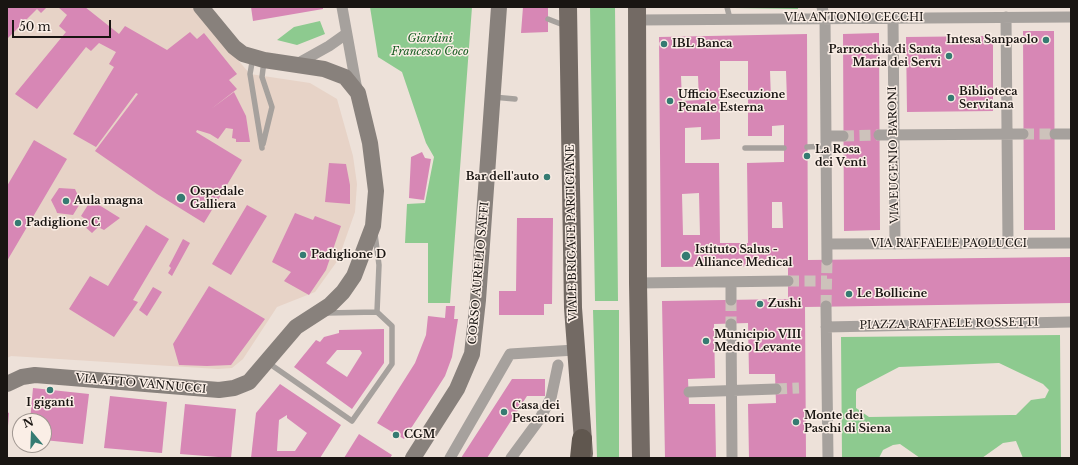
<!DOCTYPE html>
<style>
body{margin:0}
#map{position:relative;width:1078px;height:465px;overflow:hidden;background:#ede1d9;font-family:"Libre Baskerville",serif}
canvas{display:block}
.frame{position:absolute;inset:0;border:8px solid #191512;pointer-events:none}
.north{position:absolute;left:12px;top:413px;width:40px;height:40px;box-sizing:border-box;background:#faeee6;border:1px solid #a09791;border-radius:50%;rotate:341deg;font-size:11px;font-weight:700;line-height:16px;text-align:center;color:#191512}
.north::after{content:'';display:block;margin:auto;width:14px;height:18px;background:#357b72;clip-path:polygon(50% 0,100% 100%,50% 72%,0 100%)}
.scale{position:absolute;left:12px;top:20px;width:99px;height:18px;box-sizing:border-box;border:2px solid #191512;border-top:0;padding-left:5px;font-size:12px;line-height:14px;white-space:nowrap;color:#191512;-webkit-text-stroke:3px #faeee6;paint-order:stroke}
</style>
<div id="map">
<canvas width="1078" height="465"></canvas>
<div class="frame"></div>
<div class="north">N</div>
<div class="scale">50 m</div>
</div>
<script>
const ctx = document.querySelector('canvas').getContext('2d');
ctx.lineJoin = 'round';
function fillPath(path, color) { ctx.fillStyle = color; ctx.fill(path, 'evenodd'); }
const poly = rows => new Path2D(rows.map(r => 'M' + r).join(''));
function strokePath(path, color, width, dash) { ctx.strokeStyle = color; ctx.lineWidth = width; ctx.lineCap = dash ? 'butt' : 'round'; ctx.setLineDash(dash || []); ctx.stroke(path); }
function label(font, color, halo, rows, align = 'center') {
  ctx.font = font + ' "Libre Baskerville",serif'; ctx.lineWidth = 3; ctx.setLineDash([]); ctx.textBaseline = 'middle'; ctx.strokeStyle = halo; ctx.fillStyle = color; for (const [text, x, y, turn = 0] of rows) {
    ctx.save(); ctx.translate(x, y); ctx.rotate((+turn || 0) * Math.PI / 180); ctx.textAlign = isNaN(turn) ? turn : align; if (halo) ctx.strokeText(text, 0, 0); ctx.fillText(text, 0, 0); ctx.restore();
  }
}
fillPath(poly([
 [7,7,192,7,250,74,310,83,337,99,353,156,357,184,355,212,338,260,315,292,277,307,243,359,232,368,218,369,11,356,7,358]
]), '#e7d3c7');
fillPath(poly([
 [370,7,472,7,450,303,428,303,428,243,405,243,407,204,425,203,434,157,426,143,402,72,378,57],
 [590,7,615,7,618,301,595,301],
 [735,7,798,7,798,9,735,8],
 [320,21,325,34,297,45,277,40,294,27],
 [593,310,619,310,619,458,597,458],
 [1060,335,1061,458,1023,458,1016,441,1003,443,982,458,920,458,900,444,893,445,883,450,879,458,842,458,841,337],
 [999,363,1043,384,1049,390,1045,398,1031,400,1016,415,1010,415,869,417,856,408,856,392,857,389,899,367]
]), '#8dca8f');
fillPath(poly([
 [7,7,47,7,41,13,37,9,7,39],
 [58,7,85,7,119,34,125,26,167,50,190,32,197,39,204,33,237,74,229,80,237,89,211,109,234,92,246,116,250,142,236,142,236,139,232,138,233,129,226,128,218,139,210,134,197,130,196,132,242,160,204,223,157,194,95,151,138,94,136,93,96,147,73,134,114,67,109,64,116,52,99,43,91,51,86,47,37,109,15,94,66,32,59,26,67,15],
 [251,7,323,7,323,9,253,21],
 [523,7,548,7,548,32,521,33],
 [1023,31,1054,31,1055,230,1024,230],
 [879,33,880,230,844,231,843,34],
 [807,34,808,260,1071,257,1071,303,805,307,806,458,749,458,748,404,776,403,775,374,749,374,748,323,714,324,715,378,688,379,689,404,715,404,716,458,665,458,662,301,788,299,788,266,661,267,659,37],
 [720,61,748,61,748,136,772,136,772,126,784,125,784,162,747,163,748,243,720,243,719,163,685,163,685,128,701,127,701,140,720,139],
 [770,71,786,71,787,100,771,100],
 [681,76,698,76,699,100,682,101],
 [699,193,700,235,683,235,682,194],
 [772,202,782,202,783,228,772,228],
 [993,36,993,111,907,112,906,37],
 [34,140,67,159,7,261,7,186],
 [422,152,425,158,431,159,424,200,409,198,411,157],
 [329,163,346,164,350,185,350,204,325,202],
 [59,188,75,189,81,202,73,215,57,213,56,210,51,200],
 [91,200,120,218,104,230,98,227,92,233,84,226,88,221,81,216],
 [247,205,267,216,231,275,212,264],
 [295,213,313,220,315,216,341,226,326,270,309,295,284,281,291,272,272,262],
 [517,218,553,218,552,304,544,304,544,315,499,315,499,291,516,291],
 [146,225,169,239,133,300,138,302,114,337,69,309,90,276,108,286],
 [183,239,190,243,172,276,168,273,171,268,169,266],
 [209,286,265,319,231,365,207,366,179,365,173,344],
 [153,287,162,292,147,316,139,310],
 [446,306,455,306,454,319,458,319,452,357,445,376,438,387,404,439,377,423,415,363,426,335,428,316,445,318],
 [384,329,384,363,352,409,294,367,316,340,320,342,324,337,339,333,339,330],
 [337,350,360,350,362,353,347,377,326,363],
 [512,379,545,379,545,396,527,396,487,458,461,458],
 [280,384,341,425,320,458,251,458,256,413],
 [287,415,287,418,307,433,295,451,277,451,279,420],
 [33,388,89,394,83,444,44,440,44,421,30,421],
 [110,396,167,402,162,453,104,448],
 [185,404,236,409,231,458,180,454],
 [7,412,9,413,8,426,7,426],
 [359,434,392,455,390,458,344,458]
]), '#d787b5');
strokePath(poly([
 [1023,134,1055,134],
 [843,136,879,135],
 [788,281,827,281],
 [731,300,731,324],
 [826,306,827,260],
 [776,389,799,388]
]), '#cdc2bb', 11, [11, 5.5]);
strokePath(poly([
 [727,7,730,19],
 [548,19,566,26],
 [253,57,250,74,262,148],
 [493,97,515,99],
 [263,144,272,107,262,77,264,61],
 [807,147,826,146],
 [745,148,784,148],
 [326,313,377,312,379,265,375,234],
 [267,362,352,421,392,364,392,326,377,312]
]), '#a6a19d', 5.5);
strokePath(poly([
 [342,7,357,90],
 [822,7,825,19,827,260],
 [1006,17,1008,243],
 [893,18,895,244],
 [638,20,1071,17],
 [295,65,329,46,346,34],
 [1055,134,1071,134],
 [879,135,1023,134],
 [826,136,843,136],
 [828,244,1071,243],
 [731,282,731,300],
 [638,283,788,281],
 [826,306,828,458],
 [731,324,732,458],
 [826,327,1071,322],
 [689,392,776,389],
 [450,458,510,354,575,350],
 [511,458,539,420,551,398,558,365]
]), '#a6a19d', 11);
strokePath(poly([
 [7,384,22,377,35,375,219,390,234,388,249,382,296,327,330,305,343,292,354,276,373,226,376,191,370,143,358,93,345,77,324,69,264,60,243,54,234,47,201,7],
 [413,458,457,389,472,354,478,300,499,7]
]), '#88817c', 16);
strokePath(poly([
 [568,7,573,308,584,454],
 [637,7,638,283,641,458]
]), '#736a64', 18);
strokePath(poly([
 [580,458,582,439]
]), '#60574f', 20);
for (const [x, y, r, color] of [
 [1046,40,4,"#357b72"],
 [664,44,4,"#357b72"],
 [949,56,4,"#357b72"],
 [951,98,4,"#357b72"],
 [670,101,4,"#357b72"],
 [807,156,4,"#357b72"],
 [547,177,4,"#357b72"],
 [181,198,5,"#357b72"],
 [66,201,4,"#357b72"],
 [18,223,4,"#357b72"],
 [303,255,4,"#357b72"],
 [686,256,5,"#357b72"],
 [849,294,4,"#357b72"],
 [760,304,4,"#357b72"],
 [706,341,4,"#357b72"],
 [50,390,4,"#357b72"],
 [504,412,4,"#357b72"],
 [796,422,4,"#357b72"],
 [396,435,4,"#357b72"]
]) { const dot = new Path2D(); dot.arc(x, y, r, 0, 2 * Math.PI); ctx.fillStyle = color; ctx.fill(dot); strokePath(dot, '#faeee6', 1.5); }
label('11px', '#191512', '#faeee6', [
 ["VIA ANTONIO CECCHI",854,18],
 ["VIA EUGENIO BARONI",894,155,-91],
 ["VIALE BRIGATE PARTIGIANE",572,233,-91],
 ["VIA RAFFAELE PAOLUCCI",949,244],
 ["CORSO AURELIO SAFFI",479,273,-85],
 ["PIAZZA RAFFAELE ROSSETTI",949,324,-1],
 ["VIA ATTO VANNUCCI",141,384,5]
]);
label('italic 11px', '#145b1f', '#faeee6', [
 ["Giardini",430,39],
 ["Francesco Coco",430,52]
]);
label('bold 11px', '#191512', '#faeee6', [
 ["Intesa Sanpaolo",1038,40,"right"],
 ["IBL Banca",672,44],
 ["Parrocchia di Santa",941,50,"right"],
 ["Maria dei Servi",941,63,"right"],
 ["Biblioteca",959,92],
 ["Servitana",959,105],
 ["Ufficio Esecuzione",678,95],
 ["Penale Esterna",678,108],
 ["La Rosa",815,150],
 ["dei Venti",815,163],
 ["Bar dell'auto",539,177,"right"],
 ["Ospedale",190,192],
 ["Galliera",190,205],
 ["Aula magna",74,201],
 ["Padiglione C",26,223],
 ["Istituto Salus -",695,250],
 ["Alliance Medical",695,263],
 ["Padiglione D",311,255],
 ["Le Bollicine",857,294],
 ["Zushi",768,304],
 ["Municipio VIII",714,335],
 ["Medio Levante",714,348],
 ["I giganti",50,403,"center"],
 ["Casa dei",512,406],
 ["Pescatori",512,419],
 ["Monte dei",804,416],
 ["Paschi di Siena",804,429],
 ["CGM",404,435]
], 'left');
</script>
